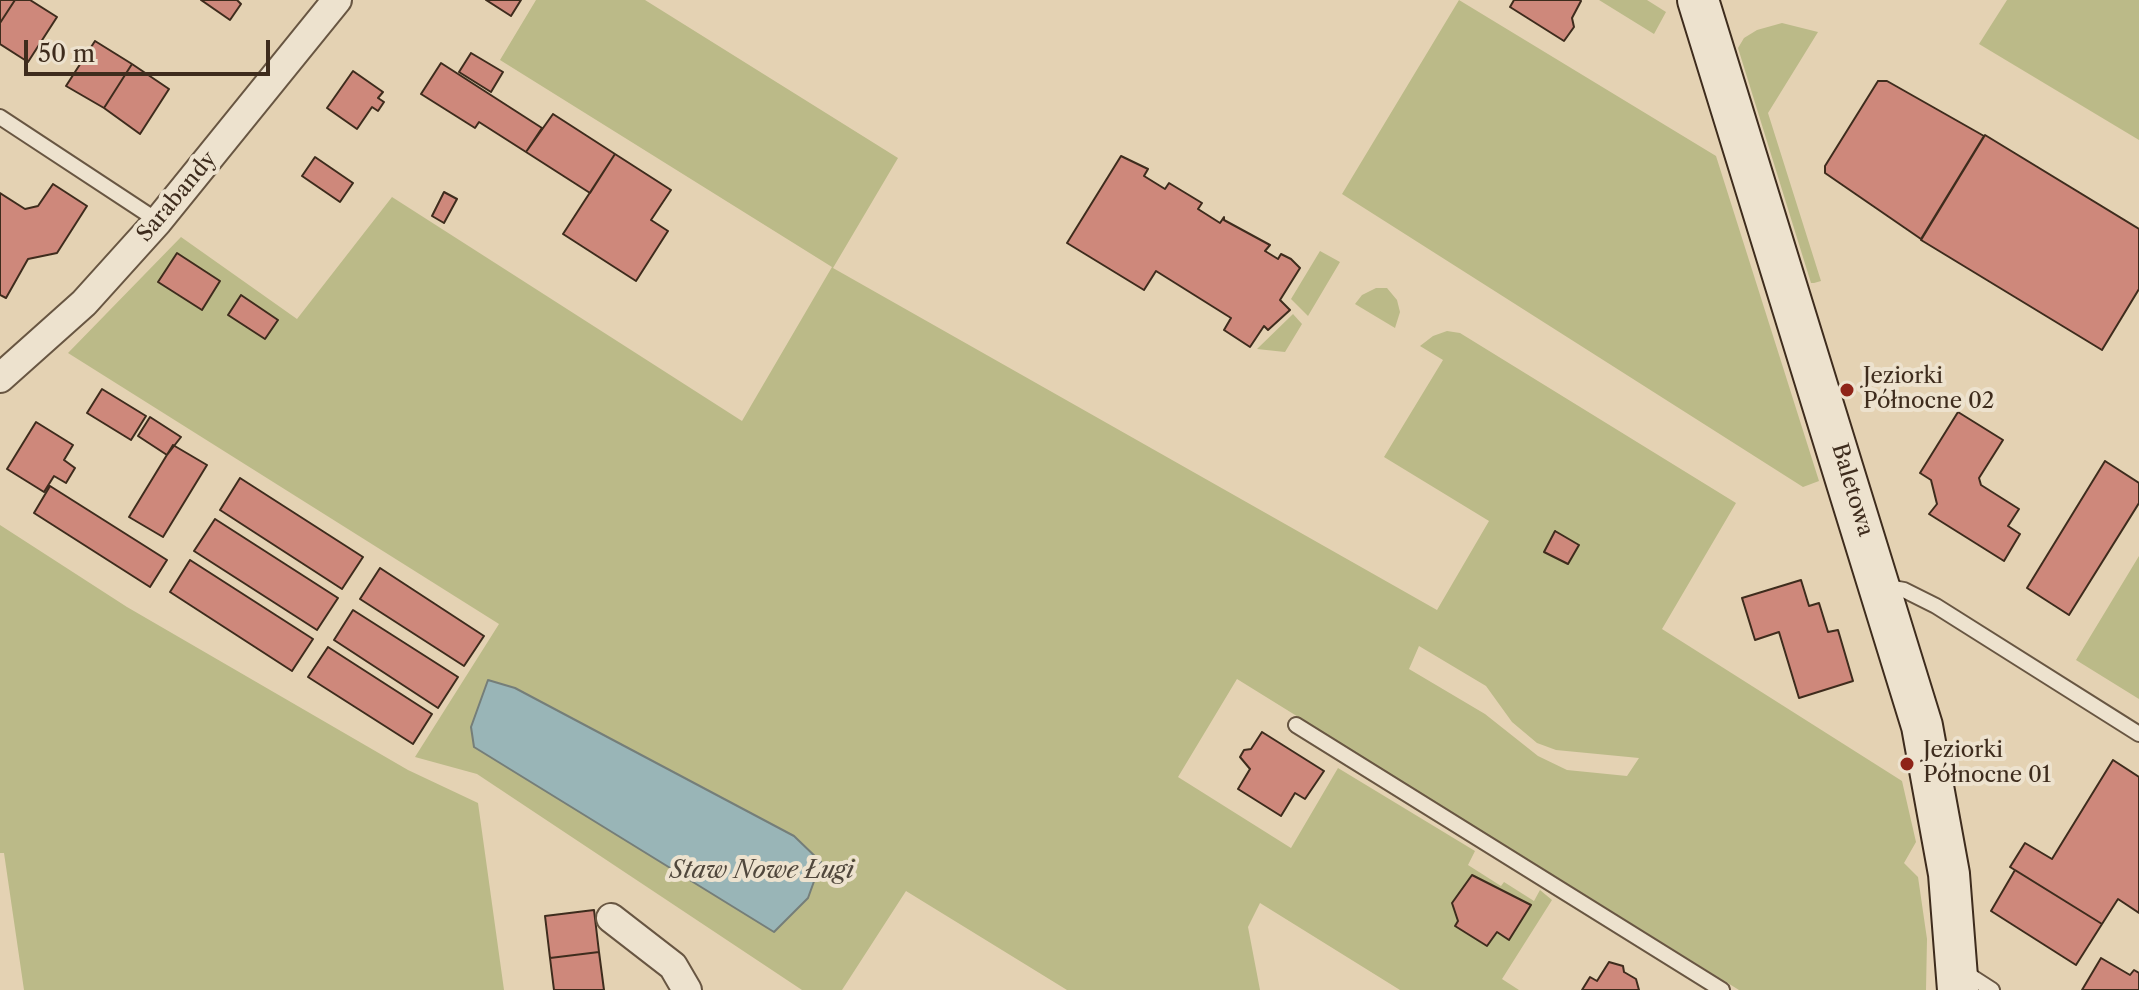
<!DOCTYPE html>
<meta charset="utf-8">
<style>
body{margin:0}
#map{position:relative;width:2139px;height:990px;overflow:hidden;background:#e4d2b3;font-family:"Libre Caslon Text",serif}
canvas{display:block}
.scale{position:absolute;left:24px;top:40px;width:246px;height:36px;box-sizing:border-box;border:4px solid #3e2c1d;border-top:0;padding-left:10px;font-size:24px;line-height:28px;white-space:nowrap;color:#3e2c1d;-webkit-text-stroke:6px #ede2ce;paint-order:stroke}
</style>
<div id="map">
<canvas width="2139" height="990"></canvas>
<div class="scale">50 m</div>
</div>
<script>
const ctx = document.querySelector('canvas').getContext('2d');
ctx.lineJoin = 'round';
function fillPath(path, color) { ctx.fillStyle = color; ctx.fill(path, 'evenodd'); }
const poly = rows => new Path2D(rows.map(r => 'M' + r).join(''));
function strokePath(path, color, width, dash) { ctx.strokeStyle = color; ctx.lineWidth = width; ctx.lineCap = dash ? 'butt' : 'round'; ctx.setLineDash(dash || []); ctx.stroke(path); }
function label(font, color, halo, rows, align = 'center') {
  ctx.font = font + ' "Libre Caslon Text",serif'; ctx.lineWidth = 8; ctx.setLineDash([]); ctx.textBaseline = 'middle'; ctx.strokeStyle = halo; ctx.fillStyle = color; for (const [text, x, y, turn = 0] of rows) {
    ctx.save(); ctx.translate(x, y); ctx.rotate((+turn || 0) * Math.PI / 180); ctx.textAlign = isNaN(turn) ? turn : align; if (halo) ctx.strokeText(text, 0, 0); ctx.fillText(text, 0, 0); ctx.restore();
  }
}
fillPath(poly([
 [536,0,645,0,898,158,833,268,1437,610,1489,521,1384,457,1443,360,1420,346,1433,336,1447,331,1460,333,1736,503,1662,629,1902,781,1916,842,1904,863,1918,877,1927,939,1926,990,1739,990,1237,679,1178,777,1291,848,1338,768,1475,851,1468,865,1501,886,1504,882,1534,901,1540,890,1552,900,1502,979,1519,990,1400,990,1260,903,1248,927,1260,990,1067,990,906,891,842,990,802,990,477,774,415,757,499,624,68,353,181,237,297,319,392,197,742,421,832,267,500,60],
 [1419,646,1486,686,1512,722,1537,743,1556,750,1639,758,1627,776,1567,770,1538,756,1485,714,1409,669],
 [1459,0,1716,156,1819,481,1803,487,1342,194],
 [1599,0,1647,0,1666,12,1654,34],
 [2007,0,2139,0,2139,140,1979,44],
 [1782,23,1818,32,1768,113,1821,281,1814,283,1811,283,1738,48,1744,38,1757,30],
 [1320,251,1340,262,1308,316,1291,299],
 [1376,288,1387,288,1397,300,1400,312,1395,328,1355,304,1362,295],
 [1293,314,1302,324,1285,352,1257,349],
 [0,525,127,607,408,770,478,803,504,990,24,990,4,853,0,853],
 [2139,556,2139,699,2076,660]
]), '#bbba88');
const water = poly([
 [488,680,515,688,794,836,821,862,808,898,774,932,474,747,471,727,488,680]
]);
fillPath(water, '#99b5b7');
strokePath(water, '#757e79', 2);
const building = poly([
 [0,0,15,0,0,23,0,0],
 [15,0,30,0,57,17,28,62,0,44,0,23,15,0],
 [201,0,237,0,241,4,230,20,201,0],
 [486,0,521,0,511,16,486,0],
 [1514,0,1580,0,1581,1,1572,18,1574,27,1564,41,1510,7,1514,0],
 [95,41,132,64,104,108,66,86,95,41],
 [471,53,503,72,491,92,459,72,471,53],
 [441,63,542,128,526,152,479,122,475,128,421,94,441,63],
 [132,64,169,89,140,134,104,108,132,64],
 [353,71,383,92,378,98,384,102,378,111,372,107,357,129,327,108,353,71],
 [1878,81,1887,81,1984,136,1921,239,1825,173,1825,166,1878,81],
 [553,114,615,154,590,193,526,152,553,114],
 [1985,135,2139,229,2139,289,2102,350,1921,240,1985,135],
 [615,154,671,190,651,220,668,231,636,281,563,234,615,154],
 [1121,156,1148,169,1144,176,1165,189,1169,183,1202,203,1198,209,1220,223,1224,217,1224,220,1270,245,1265,251,1278,259,1281,254,1291,259,1300,268,1280,300,1290,310,1268,330,1264,326,1250,347,1224,330,1231,318,1156,271,1144,290,1067,243,1121,156],
 [315,157,353,183,340,202,302,176,315,157],
 [53,184,87,206,57,253,28,259,6,298,0,295,0,193,25,209,38,206,53,184],
 [444,192,457,199,444,223,432,216,444,192],
 [177,253,220,281,202,310,158,282,177,253],
 [241,295,278,320,265,339,228,315,241,295],
 [102,389,146,416,131,440,87,413,102,389],
 [1958,412,2003,440,1979,478,1981,485,2019,509,2008,526,2020,534,2004,561,1929,514,1937,504,1931,480,1920,473,1958,412],
 [150,417,181,437,167,455,138,436,150,417],
 [36,422,73,445,64,460,75,468,66,483,54,476,44,492,7,469,36,422],
 [173,445,207,465,163,537,129,517,173,445],
 [2105,461,2139,483,2139,503,2069,615,2027,588,2105,461],
 [240,478,363,557,342,589,220,510,240,478],
 [50,486,167,560,150,587,34,513,50,486],
 [215,519,338,598,317,630,194,551,215,519],
 [1555,531,1579,545,1568,564,1544,552,1555,531],
 [190,560,313,639,292,671,170,592,190,560],
 [380,568,484,636,464,666,360,599,380,568],
 [1801,580,1809,606,1819,603,1828,632,1838,630,1853,681,1799,698,1779,632,1755,640,1742,598,1801,580],
 [353,610,458,677,438,708,334,640,353,610],
 [328,647,432,714,413,744,308,677,328,647],
 [1262,732,1324,771,1305,799,1295,793,1281,816,1238,789,1250,769,1240,757,1244,750,1251,749,1262,732],
 [2113,760,2139,777,2139,913,2118,899,2102,924,2010,867,2025,843,2052,859,2113,760],
 [2015,870,2102,924,2076,965,1991,911,2015,870],
 [1472,875,1531,905,1509,940,1497,932,1487,946,1455,926,1458,921,1452,903,1472,875],
 [594,910,599,952,550,958,545,916,594,910],
 [599,952,604,990,554,990,550,958,599,952],
 [2101,958,2130,975,2134,970,2139,973,2139,990,2082,990,2101,958],
 [1609,962,1623,966,1624,972,1636,979,1639,990,1582,990,1590,977,1597,981,1609,962]
]);
fillPath(building, '#ce887b');
strokePath(building, '#3e2c1d', 2);
const lane = poly([
 [0,117,158,221],
 [1882,586,1904,590,1936,606,2139,734],
 [1296,725,1722,990],
 [1961,970,1992,990]
]);
const street = poly([
 [0,378,84,303,158,221,337,0],
 [611,918,673,966,687,990]
]);
const secondary = poly([
 [1698,0,1922,726,1949,874,1958,990]
]);
strokePath(lane, '#685642', 18);
strokePath(street, '#685642', 32);
strokePath(secondary, '#3e2c1d', 44);
strokePath(lane, '#ede2ce', 14);
strokePath(street, '#ede2ce', 28);
strokePath(secondary, '#ede2ce', 40);
for (const [x, y, r, color] of [
 [1847,390,8,"#8f2418"],
 [1907,764,8,"#8f2418"]
]) { const dot = new Path2D(); dot.arc(x, y, r, 0, 2 * Math.PI); ctx.fillStyle = color; ctx.fill(dot); strokePath(dot, '#ede2ce', 3); }
label('22px', '#3e2c1d', '#ede2ce', [
 ["Sarabandy",177,197,-50],
 ["Baletowa",1852,490,73]
]);
label('22px', '#3e2c1d', '#ede2ce', [
 ["Jeziorki",1863,377],
 ["Północne 02",1863,402],
 ["Jeziorki",1923,751],
 ["Północne 01",1923,776]
], 'left');
label('italic 24px', '#50473c', '#ede2ce', [
 ["Staw Nowe Ługi",762,871]
]);
</script>
